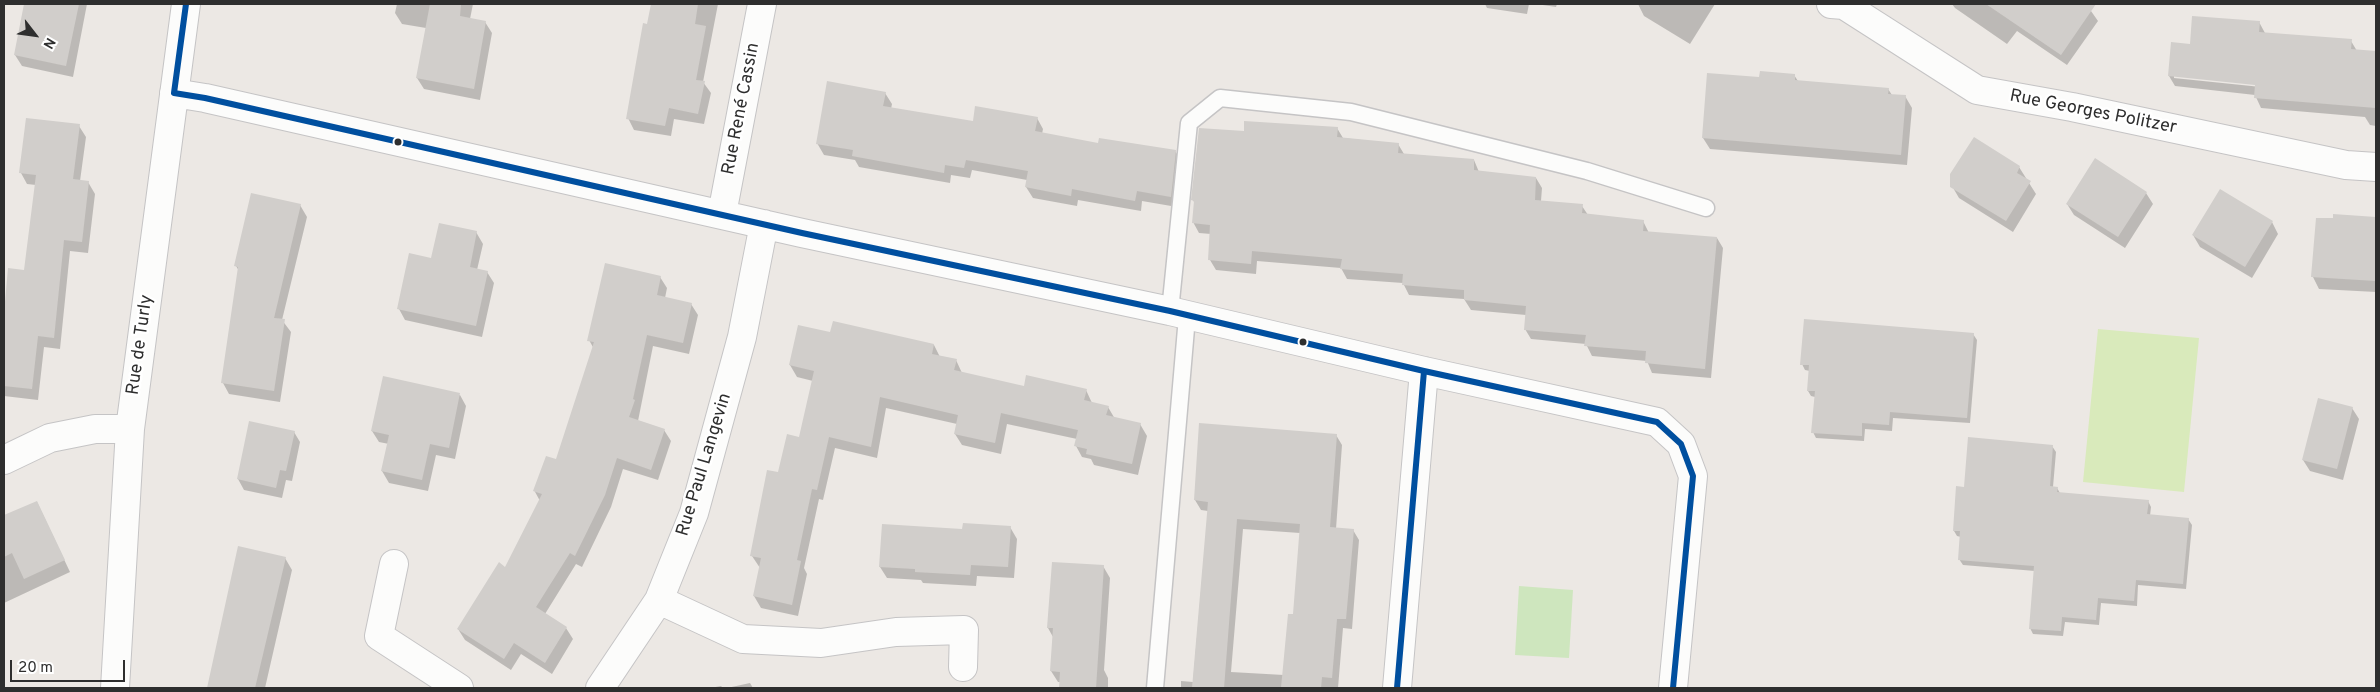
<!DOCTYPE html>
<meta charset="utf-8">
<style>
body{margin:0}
#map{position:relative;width:2380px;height:692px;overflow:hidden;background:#ece8e4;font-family:Overpass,sans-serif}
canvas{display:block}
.frame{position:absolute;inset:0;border:5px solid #2e2e2e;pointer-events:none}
.north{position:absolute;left:10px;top:10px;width:50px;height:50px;-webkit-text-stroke:4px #fff;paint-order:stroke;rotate:120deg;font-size:14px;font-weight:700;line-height:20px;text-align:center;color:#2e2e2e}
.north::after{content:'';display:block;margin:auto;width:18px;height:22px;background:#2e2e2e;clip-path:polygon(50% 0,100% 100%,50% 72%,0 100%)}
.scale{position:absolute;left:10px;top:660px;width:115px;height:22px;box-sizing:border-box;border:2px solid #2e2e2e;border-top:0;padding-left:6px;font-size:15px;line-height:18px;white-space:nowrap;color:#2e2e2e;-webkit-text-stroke:4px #fff;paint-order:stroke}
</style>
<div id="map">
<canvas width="2380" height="692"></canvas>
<div class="frame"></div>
<div class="north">N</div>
<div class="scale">20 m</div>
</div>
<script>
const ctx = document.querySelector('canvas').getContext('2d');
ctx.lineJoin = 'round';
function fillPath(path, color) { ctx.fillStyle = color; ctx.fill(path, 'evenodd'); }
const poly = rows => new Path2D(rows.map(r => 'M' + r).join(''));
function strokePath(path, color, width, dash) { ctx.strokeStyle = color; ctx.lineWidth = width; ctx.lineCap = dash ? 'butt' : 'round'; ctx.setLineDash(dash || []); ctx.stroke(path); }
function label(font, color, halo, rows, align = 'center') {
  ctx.font = font + ' Overpass,sans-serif'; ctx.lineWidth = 5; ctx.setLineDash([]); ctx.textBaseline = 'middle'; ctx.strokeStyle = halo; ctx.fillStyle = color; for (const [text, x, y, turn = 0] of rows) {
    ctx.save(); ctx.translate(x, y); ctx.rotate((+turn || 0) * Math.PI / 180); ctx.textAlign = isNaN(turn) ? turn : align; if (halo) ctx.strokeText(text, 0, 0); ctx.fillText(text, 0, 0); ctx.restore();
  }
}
fillPath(poly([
 [1519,586,1573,590,1569,658,1515,655]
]), '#cee6be');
fillPath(poly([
 [2098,329,2199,338,2184,492,2083,482]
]), '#d9eabb');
fillPath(poly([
 [25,4,87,4,73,77,22,66,15,55],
 [397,4,473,4,470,19,485,22,492,33,480,100,424,89,417,78,426,28,402,24,395,13],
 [652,4,718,4,703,82,711,93,704,124,674,119,671,136,634,130,628,118],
 [1485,4,1529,4,1527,14,1487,8],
 [1536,4,1557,4,1556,7],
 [1638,4,1715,4,1690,44,1644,16],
 [1952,4,2081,4,2091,11,2098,21,2067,65,2017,31,2007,44,1955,8],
 [2259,22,2265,33,2351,41,2357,51,2376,52,2376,126,2370,125,2365,117,2261,108,2255,95,2175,86,2169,76,2191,45],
 [2174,75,2261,85,2261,87,2174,78],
 [1794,75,1798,81,1888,89,1892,95,1905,96,1912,108,1907,165,1710,149,1703,138,1760,79],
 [885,93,892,104,891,109,974,122,1037,118,1043,129,1042,134,1099,144,1175,151,1182,162,1177,207,1142,201,1141,211,1078,200,1077,206,1033,198,1026,187,1027,180,972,170,970,178,951,175,950,183,859,167,855,160,824,155,817,143],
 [79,126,86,137,80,181,88,182,95,194,88,253,70,251,60,349,44,347,38,400,4,396,4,325,10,270,26,271,36,185,27,184,21,173],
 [1337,128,1343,138,1398,144,1404,154,1474,160,1479,172,1536,178,1542,188,1541,201,1582,206,1588,215,1643,221,1649,233,1717,238,1723,248,1711,378,1652,373,1647,361,1592,356,1586,344,1531,339,1525,329,1526,315,1471,310,1464,299,1409,295,1403,283,1347,279,1341,268,1257,261,1256,274,1216,270,1210,260,1211,234,1199,233,1193,222,1195,204,1193,200,1246,132],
 [2019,167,2036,194,2013,232,1959,198,1952,186],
 [2146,193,2153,204,2125,248,2074,215,2067,204],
 [300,205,307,217,282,320,291,332,280,402,229,394,223,383,239,271,236,266],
 [2334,215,2376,218,2376,292,2319,289,2313,277,2317,219,2334,220],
 [2272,222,2278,234,2252,278,2200,247,2193,235],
 [476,232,483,244,477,270,487,272,494,283,482,337,405,320,399,309,432,259],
 [660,277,667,288,665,298,691,304,698,315,689,354,653,346,638,421,664,430,671,441,658,480,623,469,611,507,582,567,576,564,545,614,566,628,573,639,552,674,521,654,511,670,465,640,458,629,506,569,540,501,534,490,557,461,594,349,589,340],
 [831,333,934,345,940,357,956,360,962,373,1025,387,1086,390,1092,403,1108,407,1115,419,1140,424,1147,436,1138,475,1094,465,1091,459,1082,457,1076,446,1077,439,1007,424,1001,454,962,445,955,434,957,424,886,408,877,458,835,448,823,500,819,499,804,568,807,574,798,616,761,608,754,596,760,568,752,556,779,474,800,439,813,381,797,377,790,365],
 [1973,334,1977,340,1970,423,1893,418,1892,431,1865,429,1864,441,1816,438,1813,432,1815,397,1811,396,1808,391,1810,371,1805,370,1802,364],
 [460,395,466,406,455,459,436,455,428,491,389,483,382,471,389,444,379,442,372,431],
 [2352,408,2359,419,2343,480,2310,471,2303,460],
 [294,432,300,442,292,481,286,480,282,498,244,490,238,479],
 [1336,435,1342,445,1336,529,1353,530,1359,540,1352,629,1343,628,1338,688,1181,688,1181,681,1193,682,1208,511,1201,510,1195,500],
 [1243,529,1300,533,1294,615,1284,675,1231,672],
 [2052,446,2056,452,2053,487,2057,488,2060,493,2148,501,2151,507,2150,516,2188,519,2192,525,2186,589,2138,585,2137,606,2101,603,2099,625,2065,622,2063,636,2033,634,2030,628,2035,571,1963,565,1959,559,1961,537,1957,536,1954,531,1965,489],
 [37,502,70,572,4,603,4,517],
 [1010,527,1017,539,1014,578,977,576,976,586,923,583,921,580,887,578,880,567,963,531],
 [239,547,285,558,292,570,265,688,209,688],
 [1103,566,1110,578,1104,670,1108,678,1108,688,1060,688,1061,682,1058,682,1051,671,1053,637,1048,628],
 [750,683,753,688,727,688],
 [721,686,723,688,710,688]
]), '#0003');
fillPath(poly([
 [24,4,79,4,66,66,14,55],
 [430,4,461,4,460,16,486,21,474,89,416,78],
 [651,4,698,4,695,24,706,26,696,80,705,81,698,114,669,108,665,126,626,119,643,23,647,24],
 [1986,4,2096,4,2061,55],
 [2192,16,2260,21,2259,32,2352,39,2351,49,2376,51,2376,108,2254,98,2255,85,2168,76,2171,42,2190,44],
 [1760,71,1795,74,1795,80,1889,88,1888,94,1906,95,1901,155,1702,138,1707,73,1759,77],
 [827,81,886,92,883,106,973,121,975,106,1038,117,1035,131,1098,143,1099,138,1176,150,1171,197,1137,191,1135,201,1072,189,1071,196,1025,187,1028,171,966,160,964,168,945,165,944,173,852,156,853,150,816,144],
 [26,118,80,124,73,179,89,181,82,242,64,240,54,338,38,336,32,389,4,386,4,313,8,268,24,270,36,175,19,173],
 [1244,121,1338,127,1337,137,1399,143,1398,153,1474,159,1474,170,1536,177,1535,200,1583,204,1582,213,1644,220,1643,231,1717,237,1705,369,1645,363,1646,351,1584,346,1586,335,1524,330,1526,306,1464,300,1464,290,1402,285,1403,274,1340,269,1342,259,1252,251,1251,264,1208,260,1210,225,1192,223,1194,201,1191,200,1199,128,1244,131],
 [1974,137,2020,166,2017,173,2031,181,2006,221,1950,187,1950,174],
 [2095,158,2147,192,2118,237,2066,204],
 [2220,189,2273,221,2245,267,2192,235],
 [251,193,301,204,274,318,285,319,274,391,221,383,238,267,234,266],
 [2333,214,2376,217,2376,281,2311,277,2316,218,2333,218],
 [439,223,477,231,470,267,488,271,476,326,397,309,409,253,431,258],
 [605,263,661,276,657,295,692,303,683,343,647,335,633,399,635,400,629,417,665,429,651,470,617,458,605,495,575,556,570,553,536,607,567,627,545,663,514,643,504,659,457,629,499,562,505,567,542,494,533,491,546,456,556,459,594,342,587,341],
 [1804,319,1974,333,1967,418,1890,412,1889,425,1862,423,1862,436,1811,433,1815,391,1807,391,1809,365,1800,365],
 [833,321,934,344,932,354,957,359,954,370,1024,386,1026,375,1087,389,1084,400,1109,406,1106,415,1141,423,1132,464,1086,454,1087,449,1074,446,1078,430,1001,413,995,443,954,434,958,415,880,397,871,447,829,437,817,490,812,489,797,560,801,561,792,605,753,596,761,558,750,556,767,470,778,472,787,434,799,437,814,371,789,365,798,325,830,332],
 [383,376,460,393,449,448,430,444,422,480,381,471,389,435,371,431],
 [2318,398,2353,407,2337,469,2302,460],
 [249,421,295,431,286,471,280,470,276,488,237,479],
 [1199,423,1337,434,1330,527,1354,529,1346,619,1337,619,1332,678,1322,677,1321,688,1281,688,1288,614,1293,614,1300,524,1237,519,1224,688,1192,688,1208,502,1194,500],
 [1968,437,2053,445,2050,486,2058,487,2057,492,2149,500,2147,514,2189,518,2183,584,2136,580,2134,601,2098,598,2096,620,2062,617,2061,631,2029,629,2034,566,1958,560,1960,531,1953,531,1956,486,1964,487],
 [37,501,65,560,24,579,12,553,4,557,4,515],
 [963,523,1011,526,1008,567,971,565,970,575,915,572,915,569,879,567,882,524,962,529],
 [238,546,286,557,255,688,207,688],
 [1052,562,1104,565,1096,688,1059,688,1060,672,1050,671,1053,628,1047,628]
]), '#d1cecb');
const service = poly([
 [1170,311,1189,123,1220,98,1351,112,1587,171,1706,208],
 [1155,688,1187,317]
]);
const minor = poly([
 [1831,4,1844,5,1977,90,2072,107,2346,165,2376,167],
 [174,93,205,98,802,233,1170,311,1424,371,1657,422,1681,444,1693,476,1673,688],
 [722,214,762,4],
 [4,460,50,438,95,429,130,429],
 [394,564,379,636,459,688],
 [659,600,743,639,821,643,896,632,964,630,963,667],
 [115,688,130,429,186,4],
 [600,688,659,600,694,513,742,337,764,224],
 [1397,688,1424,371]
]);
strokePath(service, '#c5c4c5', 19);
strokePath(minor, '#c5c4c5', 30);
strokePath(service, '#fcfcfb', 16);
strokePath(minor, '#fcfcfb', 28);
strokePath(poly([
 [174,93,205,98,802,233,1170,311,1424,371,1657,422,1681,444,1693,476,1673,688],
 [174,93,186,4],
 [1397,688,1424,371]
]), '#004f9f', 6);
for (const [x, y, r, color] of [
 [398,142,4.5,"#2e2e2e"],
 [1303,342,4.5,"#2e2e2e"]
]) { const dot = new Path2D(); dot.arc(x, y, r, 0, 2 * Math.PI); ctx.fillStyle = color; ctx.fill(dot); strokePath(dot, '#fff', 2); }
label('18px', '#2e2e2e', '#fff', [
 ["Rue René Cassin",742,109,-79],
 ["Rue Georges Politzer",2093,113,11],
 ["Rue de Turly",141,345,-82],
 ["Rue Paul Langevin",705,465,-73]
]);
</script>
